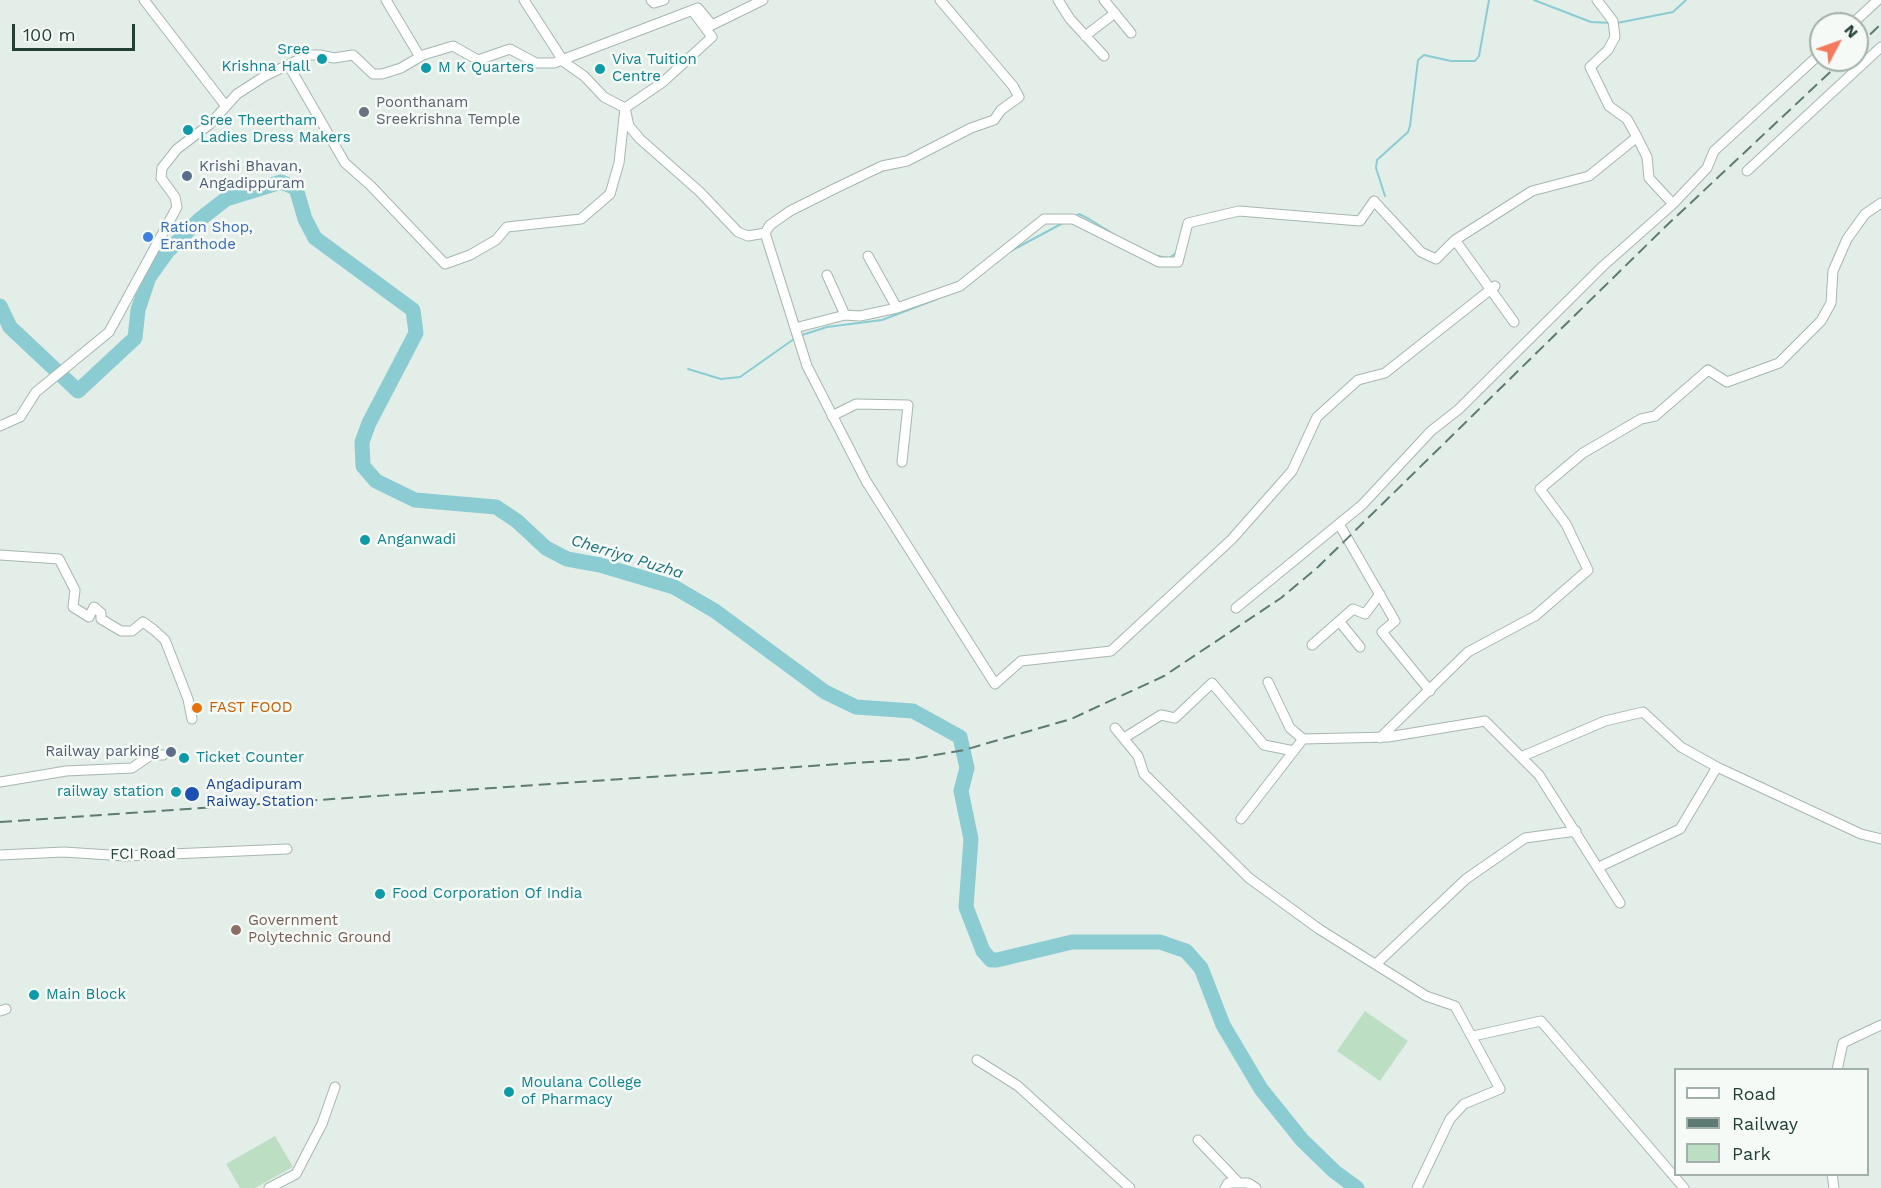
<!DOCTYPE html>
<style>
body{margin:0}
#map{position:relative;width:1881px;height:1188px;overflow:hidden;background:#e4eee9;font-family:"Work Sans",sans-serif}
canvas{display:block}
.legend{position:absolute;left:1674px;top:1068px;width:195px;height:108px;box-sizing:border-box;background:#f5faf7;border:2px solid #a1b0aa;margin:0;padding:8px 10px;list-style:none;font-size:18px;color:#234037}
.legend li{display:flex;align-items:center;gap:12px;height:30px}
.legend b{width:30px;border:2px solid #a1b0aa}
.north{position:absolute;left:1809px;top:12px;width:60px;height:60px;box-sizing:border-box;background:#f5faf7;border:2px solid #a1b0aa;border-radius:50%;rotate:49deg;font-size:16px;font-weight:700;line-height:24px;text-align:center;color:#234037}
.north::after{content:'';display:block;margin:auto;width:21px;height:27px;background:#f4795b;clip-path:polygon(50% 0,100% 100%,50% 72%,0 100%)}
.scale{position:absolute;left:12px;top:24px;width:123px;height:27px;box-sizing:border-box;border:3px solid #234037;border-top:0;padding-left:8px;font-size:18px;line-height:21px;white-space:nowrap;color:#234037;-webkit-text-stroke:4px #f5faf7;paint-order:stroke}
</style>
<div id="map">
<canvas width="1881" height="1188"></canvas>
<ul class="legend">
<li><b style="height:8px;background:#fff"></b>Road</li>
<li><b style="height:8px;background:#5d7b72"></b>Railway</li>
<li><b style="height:16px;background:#bcdfc4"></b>Park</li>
</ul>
<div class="north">N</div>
<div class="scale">100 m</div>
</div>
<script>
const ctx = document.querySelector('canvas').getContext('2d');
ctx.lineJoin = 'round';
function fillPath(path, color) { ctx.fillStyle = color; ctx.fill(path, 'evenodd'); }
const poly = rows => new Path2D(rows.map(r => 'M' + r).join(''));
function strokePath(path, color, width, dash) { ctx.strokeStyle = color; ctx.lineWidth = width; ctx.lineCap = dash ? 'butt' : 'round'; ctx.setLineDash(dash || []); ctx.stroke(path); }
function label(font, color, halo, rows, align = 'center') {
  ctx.font = font + ' "Work Sans",sans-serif'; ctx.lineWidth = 5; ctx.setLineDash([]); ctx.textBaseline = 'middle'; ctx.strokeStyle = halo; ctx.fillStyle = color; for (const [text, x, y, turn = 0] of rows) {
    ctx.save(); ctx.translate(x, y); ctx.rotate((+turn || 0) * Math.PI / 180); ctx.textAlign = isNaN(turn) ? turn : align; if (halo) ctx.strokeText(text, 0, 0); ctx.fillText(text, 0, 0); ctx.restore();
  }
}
fillPath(poly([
 [1365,1011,1408,1041,1380,1081,1337,1051],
 [275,1136,293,1167,255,1188,240,1188,226,1164]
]), '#bcdfc4');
strokePath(poly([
 [1534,0,1591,22,1611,23],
 [1617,23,1673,12,1686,0],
 [1385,196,1376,168,1377,160,1408,132,1410,126,1418,60,1424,55,1451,61,1475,61,1479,56,1489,0],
 [1076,216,1079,214,1089,219,1115,235],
 [1007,253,1063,223],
 [1157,256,1169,258,1176,253],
 [799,336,827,327,882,320,937,299],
 [688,369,721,379,740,377,794,339]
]), '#8bccd3', 2);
strokePath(poly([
 [0,306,10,327,78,391,135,338,138,310,149,277,167,252,199,220,226,199,281,182,296,188,305,219,315,238,413,310,416,333,369,423,362,442,363,466,376,481,415,500,496,507,517,521,546,548,567,559,600,565,674,587,715,611,825,692,856,707,913,711,960,737,967,768,961,791,971,839,966,907,983,951,991,960,997,960,1072,942,1160,942,1186,951,1201,968,1223,1025,1261,1089,1302,1140,1335,1172,1357,1188]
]), '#8bccd3', 15);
const minor = poly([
 [144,0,225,105],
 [386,0,420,57],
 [524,0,564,62,584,76,604,97,625,108,629,126,640,139,700,192,738,232,748,236,765,233,807,366,866,481,995,684,1021,661,1111,651,1232,539,1292,471,1317,417,1358,380,1385,373,1495,286],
 [651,0,654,3,664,0],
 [1058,0,1070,19,1104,56],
 [1104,0,1131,33],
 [1597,0,1613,21,1615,37,1608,50,1590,67,1609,106,1627,119,1637,137],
 [1852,24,1878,0],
 [1085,36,1115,13],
 [289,66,345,163,371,186,445,264,470,255,496,240,507,227,581,219,610,194,619,163,625,108,663,82,712,37,692,10],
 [1747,171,1881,47],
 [765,233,770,225,790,211,836,188,882,166,907,161,971,128,994,120,1001,110,1019,97,1013,86,940,0],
 [1455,240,1514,322],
 [868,256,897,308],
 [827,275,845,315],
 [795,328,845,315,860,316,897,308,960,286,1044,219,1073,219,1159,262,1178,262,1188,223,1239,211,1360,221,1374,201,1421,252,1436,259,1455,240,1532,191,1589,176,1637,137,1647,157,1649,178,1673,204],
 [832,416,856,404,908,405,902,462],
 [0,426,20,417,36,392,109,332,177,207,175,197,161,178,162,168,177,149,210,124,237,94,265,76,308,55,320,55,334,58,353,55,373,74,382,74,401,68,423,55,453,46,478,60,510,49,536,63,554,63,698,8,712,25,763,0],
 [1339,524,1395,621,1382,632,1430,691],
 [0,555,59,559,75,590,73,607,89,617,94,607,101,613,101,619,121,631,132,631,143,622,154,630,165,640,188,699,192,719],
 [1236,608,1362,505,1431,431,1459,409,1603,266,1673,204,1707,168,1714,151,1821,53],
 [1339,621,1360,647],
 [1312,645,1353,609,1365,614,1380,594],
 [1268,682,1290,728,1303,739,1388,737,1485,721,1539,775,1620,903],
 [1115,728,1138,756,1144,774,1249,878,1319,929,1426,996,1455,1006,1500,1089,1464,1104,1450,1119,1417,1188],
 [1124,738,1161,715,1175,718,1212,683,1264,745,1294,751],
 [1380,738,1468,652,1535,616,1588,570,1566,524,1540,489,1583,453,1641,419,1655,416,1708,370,1727,382,1779,363,1821,321,1831,303,1833,271,1847,239,1865,214,1881,203],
 [1521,757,1605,721,1643,712,1681,747,1717,767,1861,834,1881,839],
 [0,782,66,771,132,768,151,755,163,755],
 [1241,819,1303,739],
 [0,855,64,852,125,856,287,849],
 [1599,867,1680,829,1717,767],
 [1376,964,1466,879,1525,838,1576,831],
 [0,1011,6,1009],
 [1473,1036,1541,1021,1684,1188],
 [977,1060,1018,1086,1130,1188],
 [1837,1070,1843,1043,1881,1025],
 [1198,1140,1239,1183],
 [1832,1174,1834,1188],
 [269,1188,296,1174,322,1124,335,1087],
 [1225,1188,1228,1183,1248,1183,1256,1188]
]);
strokePath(minor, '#a6b6b0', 11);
strokePath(minor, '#fff', 9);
strokePath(poly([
 [1857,47,1881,24],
 [0,822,912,759,964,750,1071,719,1164,676,1281,598,1318,567,1664,228,1843,60]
]), '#5d7b72', 2, [12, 6]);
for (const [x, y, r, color] of [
 [322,59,6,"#0f9aa8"],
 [426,68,6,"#0f9aa8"],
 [600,69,6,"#0f9aa8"],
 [364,112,6,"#6b7280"],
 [188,130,6,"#0f9aa8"],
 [187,176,6,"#5c6f8a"],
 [148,237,6,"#3f7fe0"],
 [365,540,6,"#0f9aa8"],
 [197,708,6,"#e8710a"],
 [171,752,6,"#5c6f8a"],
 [184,758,6,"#0f9aa8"],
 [176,792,6,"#0f9aa8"],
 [192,794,8,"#1a4fb4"],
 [380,894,6,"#0f9aa8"],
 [236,930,6,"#8d6e63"],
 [34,995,6,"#0f9aa8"],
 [509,1092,6,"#0f9aa8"]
]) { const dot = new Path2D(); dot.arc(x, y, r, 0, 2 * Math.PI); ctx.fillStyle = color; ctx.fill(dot); strokePath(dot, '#f5faf7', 2); }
label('15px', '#0d838f', '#f5faf7', [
 ["Sree",310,50,"right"],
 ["Krishna Hall",310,67,"right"],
 ["Viva Tuition",612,60],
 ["Centre",612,77],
 ["M K Quarters",438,68],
 ["Sree Theertham",200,121],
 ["Ladies Dress Makers",200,138],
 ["Anganwadi",377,540],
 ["Ticket Counter",196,758],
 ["railway station",164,792,"right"],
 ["Food Corporation Of India",392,894],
 ["Main Block",46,995],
 ["Moulana College",521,1083],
 ["of Pharmacy",521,1100]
], 'left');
label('15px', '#5b616d', '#f5faf7', [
 ["Poonthanam",376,103],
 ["Sreekrishna Temple",376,120]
], 'left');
label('15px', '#4e5e75', '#f5faf7', [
 ["Krishi Bhavan,",199,167],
 ["Angadippuram",199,184],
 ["Railway parking",159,752,"right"]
], 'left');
label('15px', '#366cbe', '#f5faf7', [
 ["Ration Shop,",160,228],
 ["Eranthode",160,245]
], 'left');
label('15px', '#c56008', '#f5faf7', [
 ["FAST FOOD",209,708]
], 'left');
label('15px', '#164399', '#f5faf7', [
 ["Angadipuram",206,785],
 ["Raiway Station",206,802]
], 'left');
label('15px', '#234037', '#f5faf7', [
 ["FCI Road",143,854,-1]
]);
label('15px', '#785e54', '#f5faf7', [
 ["Government",248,921],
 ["Polytechnic Ground",248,938]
], 'left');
label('italic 16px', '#1b727d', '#f5faf7', [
 ["Cherriya Puzha",627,557,17]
]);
</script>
